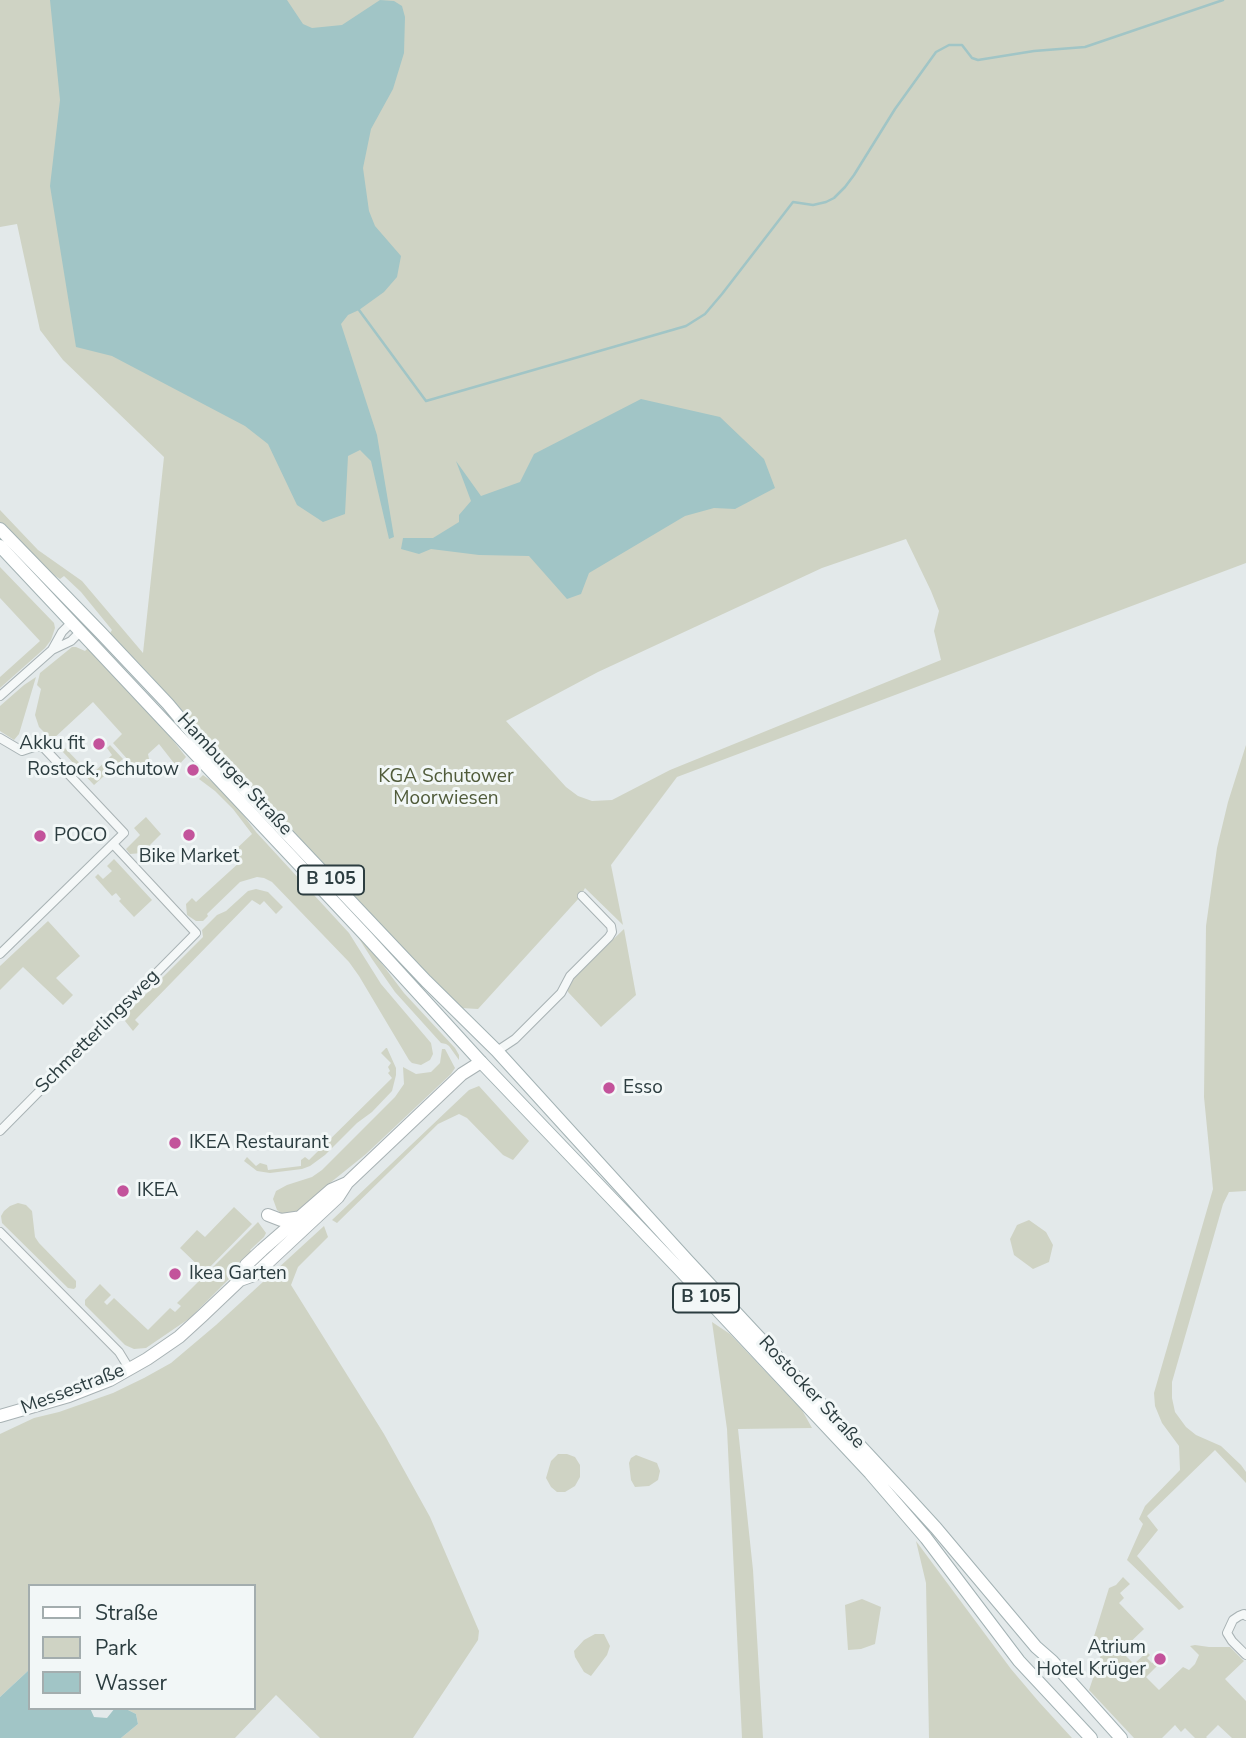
<!DOCTYPE html>
<meta charset="utf-8">
<style>
body{margin:0}
#map{position:relative;width:1246px;height:1738px;overflow:hidden;background:#e3e9ea;font-family:"Nunito Sans",sans-serif}
canvas{display:block}
.legend{position:absolute;left:28px;top:1584px;width:228px;height:126px;box-sizing:border-box;background:#f2f7f7;border:2px solid #a3adae;margin:0;padding:9px 12px;list-style:none;font-size:21px;color:#2c3d40}
.legend li{display:flex;align-items:center;gap:14px;height:35px}
.legend b{width:35px;border:2px solid #a3adae}
</style>
<div id="map">
<canvas width="1246" height="1738"></canvas>
<ul class="legend">
<li><b style="height:9px;background:#fff"></b>Straße</li>
<li><b style="height:19px;background:#cfd3c4"></b>Park</li>
<li><b style="height:19px;background:#a1c5c6"></b>Wasser</li>
</ul>
</div>
<script>
const ctx = document.querySelector('canvas').getContext('2d');
ctx.lineJoin = 'round';
function fillPath(path, color) { ctx.fillStyle = color; ctx.fill(path, 'evenodd'); }
const poly = rows => new Path2D(rows.map(r => 'M' + r).join(''));
function strokePath(path, color, width, dash) { ctx.strokeStyle = color; ctx.lineWidth = width; ctx.lineCap = dash ? 'butt' : 'round'; ctx.setLineDash(dash || []); ctx.stroke(path); }
function label(font, color, halo, rows, align = 'center') {
  ctx.font = font + ' "Nunito Sans",sans-serif'; ctx.lineWidth = 6; ctx.setLineDash([]); ctx.textBaseline = 'middle'; ctx.strokeStyle = halo; ctx.fillStyle = color; for (const [text, x, y, turn = 0] of rows) {
    ctx.save(); ctx.translate(x, y); ctx.rotate((+turn || 0) * Math.PI / 180); ctx.textAlign = isNaN(turn) ? turn : align; if (halo) ctx.strokeText(text, 0, 0); ctx.fillText(text, 0, 0); ctx.restore();
  }
}
fillPath(poly([
 [0,0,1246,0,1246,563,677,777,611,865,623,925,585,888,580,897,478,1009,461,1008,430,977,189,722,152,677,110,633,112,630,81,592,64,576,60,579,42,567,0,522,0,510,38,550,82,581,143,653,164,457,63,360,40,330,17,224,0,227],
 [906,539,931,591,939,611,934,631,941,660,670,770,612,800,592,801,578,796,566,787,506,721,598,672,822,568],
 [0,567,54,623,55,628,51,640,45,648,0,688,0,677,40,641,0,598],
 [72,647,76,647,85,651,88,648,168,734,186,757,177,767,159,744,148,754,149,759,137,770,113,743,122,734,93,702,52,740,39,727,35,715,41,689,37,685,40,673],
 [36,677,19,734,14,740,0,731,0,706,24,685],
 [110,745,123,759,94,785,62,751,65,748,91,775,112,755,107,748],
 [1246,745,1246,1191,1229,1192,1223,1204,1172,1382,1172,1398,1175,1412,1186,1427,1196,1435,1221,1446,1241,1465,1246,1472,1246,1483,1215,1450,1147,1516,1158,1530,1137,1556,1184,1607,1179,1610,1127,1560,1143,1524,1139,1519,1145,1506,1180,1470,1179,1446,1162,1423,1155,1406,1154,1393,1213,1189,1204,1097,1206,926,1217,848,1228,802],
 [203,775,218,786,238,808,256,832,349,933,381,984,431,1043,433,1054,430,1060,421,1065,412,1063,409,1060,359,976,349,962,272,882,264,878,257,877,240,882,207,914,208,916,203,921,196,921,187,915,186,904,192,898,196,902,241,861,233,852,252,834,233,809,215,791,199,779],
 [146,817,161,834,142,853,130,854,126,849,140,835,134,828],
 [114,859,152,900,134,917,119,901,121,899,116,893,112,896,95,877,98,874,103,879,112,871,107,866],
 [256,889,268,892,283,907,276,914,264,901,260,905,252,900,135,1020,139,1024,133,1031,125,1021,127,1019,126,1014,203,937,202,930,217,915,226,911,248,891],
 [48,921,80,956,56,978,73,995,63,1005,23,967,0,990,0,966],
 [624,929,636,995,601,1027,568,992,567,987,573,978],
 [358,937,373,952,404,993,455,1048,459,1055,459,1060,449,1046,446,1044,441,1043,395,992,372,959],
 [386,1048,387,1048,396,1068,396,1075,392,1091,372,1112,357,1123,325,1155,310,1166,302,1169,270,1173,257,1171,244,1161,247,1157,256,1166,260,1163,267,1165,268,1170,301,1166,301,1160,305,1157,309,1160,392,1078,388,1073,390,1071,388,1067,391,1063,381,1053],
 [442,1049,445,1049,455,1068,451,1074,366,1154,325,1187,295,1214,282,1214,277,1210,273,1199,276,1191,287,1185,312,1177,322,1170,395,1097,404,1084,403,1067,416,1074,431,1072,440,1063],
 [479,1086,529,1141,513,1160,503,1155,467,1118,459,1114,438,1124,337,1223,332,1220,469,1090],
 [18,1203,26,1205,32,1211,35,1237,39,1243,76,1281,76,1287,74,1289,68,1288,2,1223,1,1216,4,1211,10,1206],
 [234,1207,252,1224,205,1272,180,1248,197,1230,205,1237],
 [1029,1220,1046,1232,1053,1245,1049,1262,1033,1269,1014,1255,1010,1239,1017,1225],
 [258,1222,266,1233,264,1237,250,1250,254,1254,190,1318,146,1348,134,1349,125,1345,85,1305,85,1300,100,1284,111,1295,104,1302,107,1305,114,1298,148,1330,170,1308,175,1312,181,1306,177,1303],
 [324,1226,328,1237,298,1267,291,1285,384,1434,430,1517,479,1631,478,1640,413,1738,320,1738,276,1695,235,1738,121,1738,138,1724,136,1714,124,1708,254,1708,254,1586,30,1586,30,1669,0,1697,0,1434,34,1418,59,1412,113,1393,144,1378,171,1363,216,1325],
 [712,1322,730,1334,802,1410,812,1428,738,1429,753,1570,763,1738,742,1738,727,1429],
 [558,1454,567,1454,575,1457,580,1465,580,1477,575,1486,565,1492,557,1492,551,1487,546,1478,551,1461],
 [636,1455,657,1463,660,1471,658,1480,649,1486,635,1487,631,1480,629,1463,631,1458],
 [916,1541,1011,1669,1039,1702,1072,1738,929,1738,926,1583],
 [1123,1577,1130,1584,1120,1593,1124,1598,1119,1603,1144,1629,1121,1651,1134,1664,1147,1652,1150,1655,1147,1658,1152,1663,1156,1661,1159,1664,1146,1677,1159,1690,1183,1667,1189,1670,1195,1664,1199,1655,1190,1646,1195,1645,1209,1647,1230,1647,1244,1661,1225,1679,1246,1701,1246,1738,1232,1738,1218,1725,1206,1737,1207,1738,1195,1738,1185,1728,1181,1732,1175,1725,1162,1738,1134,1738,1089,1690,1103,1649,1091,1646,1109,1588,1116,1585],
 [862,1599,881,1607,875,1644,861,1649,848,1650,845,1605],
 [595,1634,604,1634,610,1646,607,1655,591,1676,584,1672,575,1657,574,1651,584,1640]
]), '#cfd3c4');
fillPath(poly([
 [50,0,287,0,303,24,312,28,342,25,380,0,394,1,402,6,405,17,404,53,393,89,371,129,363,168,369,211,375,226,401,256,397,277,384,292,359,310,348,315,341,324,377,435,394,537,389,539,371,461,360,450,348,456,345,514,323,522,297,505,268,444,245,426,112,356,76,347,50,186,60,100],
 [641,399,720,417,764,459,775,488,735,509,714,508,685,516,589,573,581,594,567,599,529,556,479,555,431,549,419,554,401,549,403,538,433,538,459,522,459,515,471,501,456,461,481,496,520,482,534,454],
 [30,1669,30,1708,90,1708,94,1717,107,1718,115,1708,124,1708,136,1714,138,1724,121,1738,0,1738,0,1697]
]), '#a1c5c6');
strokePath(poly([
 [359,310,426,401,686,326,705,314,722,294,793,202,813,205,826,202,834,198,845,187,854,175,895,109,936,52,949,45,962,45,972,58,978,60,1034,51,1085,47,1223,0]
]), '#a1c5c6', 2.5);
const street = poly([
 [52,650,71,641,81,631],
 [0,696,52,650,62,632,72,622],
 [0,738,22,751,37,746,44,748,124,833,0,954],
 [497,1051,515,1039,561,993,570,976,609,937,612,932,611,926,582,896],
 [0,1131,196,933,113,844],
 [0,1232,119,1352,130,1370],
 [1246,1616,1244,1614,1239,1616,1233,1620,1227,1633,1232,1641,1246,1655]
]);
const secondary = poly([
 [268,1215,281,1220,302,1217],
 [240,1280,254,1275,263,1267,338,1197,347,1183,462,1074,481,1062],
 [0,1416,69,1396,110,1380,147,1359,179,1337,202,1316,240,1280,246,1265,262,1250,331,1190,347,1183]
]);
const primary = poly([
 [0,529,102,634,168,704,198,740,426,981,497,1051,687,1260,904,1493,936,1528,1036,1647,1052,1661,1121,1738],
 [0,546,366,936,481,1062,680,1270,870,1473,926,1538,1019,1661,1091,1738]
]);
strokePath(street, '#a8b2b4', 10);
strokePath(secondary, '#a8b2b4', 14);
strokePath(primary, '#a3b2b4', 14);
strokePath(street, '#f5f8f8', 8);
strokePath(secondary, '#fff', 12);
strokePath(primary, '#fff', 12);
for (const [x, y, r, color] of [
 [99,744,7,"#c3539b"],
 [193,770,7,"#c3539b"],
 [189,835,7,"#c3539b"],
 [40,836,7,"#c3539b"],
 [609,1088,7,"#c3539b"],
 [175,1143,7,"#c3539b"],
 [123,1191,7,"#c3539b"],
 [175,1274,7,"#c3539b"],
 [1160,1659,7,"#c3539b"]
]) { const dot = new Path2D(); dot.arc(x, y, r, 0, 2 * Math.PI); ctx.fillStyle = color; ctx.fill(dot); strokePath(dot, '#f2f7f7', 2.5); }
for (const [x, y, w] of [
 [331,880,66],
 [706,1298,66]
]) { const box = new Path2D(); box.roundRect(x - w / 2, y - 14.5, w, 29, 5); ctx.fillStyle = '#f2f7f7'; ctx.fill(box); strokePath(box, '#2c3d40', 2); }
label('bold 18px', '#2c3d40', null, [
 ["B 105",331,880],
 ["B 105",706,1298]
]);
label('19px', '#2c3d40', '#f2f7f7', [
 ["Akku fit",85,744,"right"],
 ["Rostock, Schutow",179,770,"right"],
 ["POCO",54,836],
 ["Bike Market",189,857,"center"],
 ["Esso",623,1088],
 ["IKEA Restaurant",189,1143],
 ["IKEA",137,1191],
 ["Ikea Garten",189,1274],
 ["Atrium",1146,1648,"right"],
 ["Hotel Krüger",1146,1670,"right"]
], 'left');
label('19px', '#2c3d40', '#f2f7f7', [
 ["Hamburger Straße",234,775,47],
 ["Schmetterlingsweg",98,1032,-45],
 ["Messestraße",73,1390,-21],
 ["Rostocker Straße",811,1393,47]
]);
label('19px', '#505b3a', '#f2f7f7', [
 ["KGA Schutower",446,777],
 ["Moorwiesen",446,799]
]);
</script>
